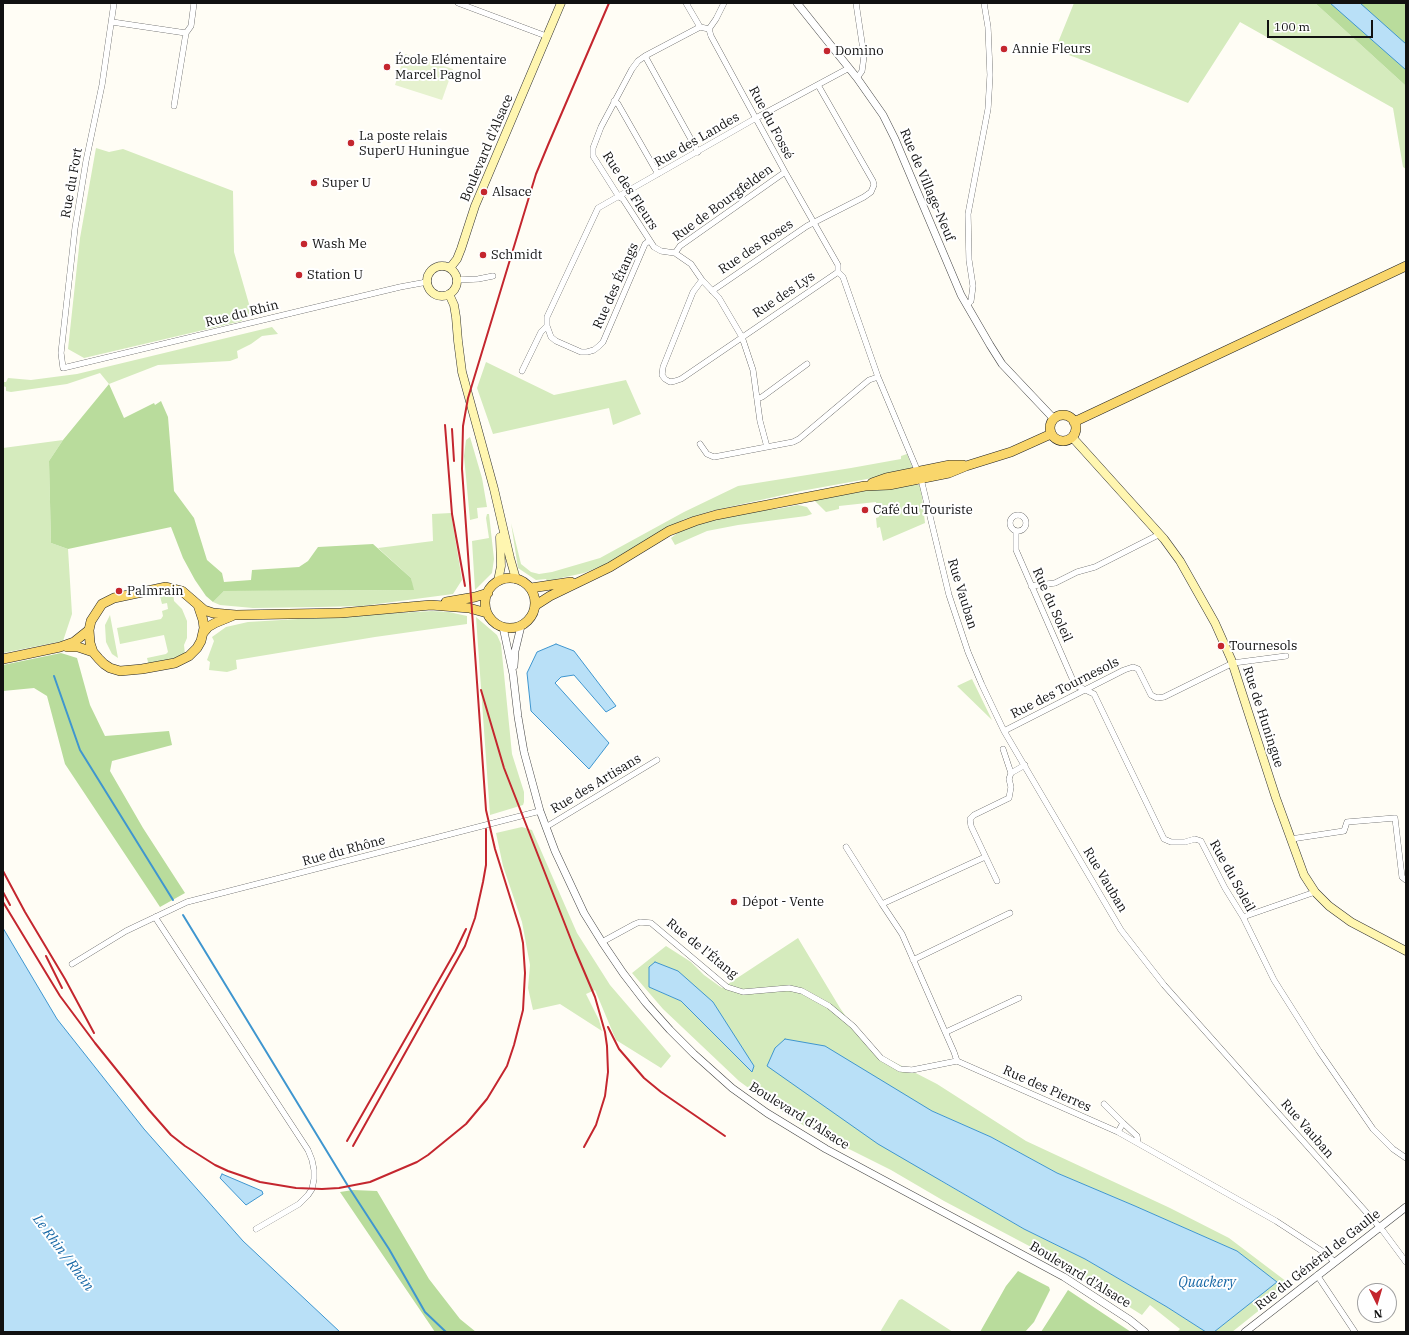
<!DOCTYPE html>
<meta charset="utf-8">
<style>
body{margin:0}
#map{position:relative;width:1409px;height:1335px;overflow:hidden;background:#fffdf5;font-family:"IBM Plex Serif",serif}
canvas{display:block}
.frame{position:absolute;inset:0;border:4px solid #111;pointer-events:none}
.north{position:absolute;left:1357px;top:1283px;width:40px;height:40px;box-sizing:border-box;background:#fff;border:1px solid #a0a0a0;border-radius:50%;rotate:175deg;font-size:11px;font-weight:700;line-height:16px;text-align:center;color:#111}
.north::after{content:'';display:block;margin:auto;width:14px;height:18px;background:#c4262e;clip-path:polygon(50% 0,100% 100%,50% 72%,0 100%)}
.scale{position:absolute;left:1267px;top:20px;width:106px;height:18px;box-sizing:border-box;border:2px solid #111;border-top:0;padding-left:5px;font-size:12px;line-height:14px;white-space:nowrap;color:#111;-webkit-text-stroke:3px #fff;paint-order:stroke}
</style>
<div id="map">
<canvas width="1409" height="1335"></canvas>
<div class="frame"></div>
<div class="north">N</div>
<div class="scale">100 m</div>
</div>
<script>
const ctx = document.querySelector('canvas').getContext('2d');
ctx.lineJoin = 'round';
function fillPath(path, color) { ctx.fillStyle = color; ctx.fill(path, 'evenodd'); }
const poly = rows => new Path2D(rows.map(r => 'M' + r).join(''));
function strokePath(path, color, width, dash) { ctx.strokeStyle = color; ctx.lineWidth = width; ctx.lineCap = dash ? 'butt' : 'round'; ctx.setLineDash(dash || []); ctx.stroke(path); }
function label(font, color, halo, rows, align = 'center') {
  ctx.font = font + ' "IBM Plex Serif",serif'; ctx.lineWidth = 4; ctx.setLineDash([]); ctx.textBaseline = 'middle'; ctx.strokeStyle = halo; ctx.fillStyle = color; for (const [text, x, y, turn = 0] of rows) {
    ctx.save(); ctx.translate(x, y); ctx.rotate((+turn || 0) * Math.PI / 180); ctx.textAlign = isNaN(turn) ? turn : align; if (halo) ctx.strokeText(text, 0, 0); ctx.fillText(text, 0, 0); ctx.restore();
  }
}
fillPath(poly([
 [1074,3,1315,3,1406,86,1406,169,1403,167,1393,108,1240,22,1188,103,1077,58,1055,50],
 [96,148,109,152,123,149,233,191,234,252,249,304,249,315,241,318,242,321,84,358,68,349,80,238],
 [272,327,278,334,262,336,251,344,237,351,238,358,230,361,158,365,109,384,100,373,67,384,11,392,6,391,6,387,3,386,3,382,6,382,8,378,31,380,77,374],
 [486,362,554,395,626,380,641,414,613,425,609,408,493,434,477,388],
 [470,437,482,478,487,507,477,508,478,518,470,520,464,456,466,440],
 [63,440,49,461,51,543,68,549,72,614,63,641,3,653,3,448],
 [907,454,912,466,911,471,801,491,711,511,685,519,666,528,604,565,584,573,547,581,546,579,536,580,518,568,511,523,521,564,531,572,539,574,552,572,600,558,684,512,738,486,851,468,901,459,901,456],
 [910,483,919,485,921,488,925,523,883,541,880,527,877,528,876,518,879,517,876,502,839,506,839,509,826,512,814,500],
 [798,505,807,507,812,514,806,516,738,525,707,531,675,545,671,538,680,531,700,524,731,515,757,510,777,509],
 [451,513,462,580,453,594,362,606,318,607,253,608,220,605,213,602,224,591,413,590,411,578,378,548,433,541,432,514],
 [487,514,489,514,494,559,492,573,475,590,472,541,489,538,486,518],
 [168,591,173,592,174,601,182,609,187,621,187,638,184,645,185,655,149,666,147,658,166,654,168,652,164,635,120,644,117,628,161,619,163,616,162,611,168,609,167,603,162,604,159,592],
 [432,611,449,612,467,616,467,624,375,637,236,660,237,669,227,672,209,670,210,662,207,660,214,641,212,637,226,627,248,622],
 [110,615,118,658,112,654,106,642,105,625],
 [476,617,497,635,501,644,512,754,524,792,524,802,523,805,490,815],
 [972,679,992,720,957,686],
 [522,827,532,830,577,933,610,985,671,1056,661,1068,616,1040,595,990,586,994,599,1020,602,1031,560,1004,533,1010,528,988,530,965,522,922,503,866,496,833],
 [798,938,840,1008,869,1049,937,1084,1026,1141,1170,1208,1229,1238,1291,1285,1232,1332,1214,1332,1276,1282,1237,1251,1135,1206,1057,1173,991,1137,932,1111,941,1181,1024,1229,1085,1259,1167,1307,1206,1332,1177,1332,1180,1329,1150,1305,1142,1315,1050,1257,944,1201,891,1170,809,1129,769,1103,739,1081,663,1009,632,973,666,946,691,962,704,975,722,988],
 [649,987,713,1002,752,1072,681,1001],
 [902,1299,953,1332,880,1332,899,1300]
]), '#d5ebbd');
fillPath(poly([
 [1315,3,1406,3,1406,86],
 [109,384,124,418,154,403,155,405,161,401,168,417,174,491,194,518,207,560,222,573,224,582,251,580,252,570,299,567,308,561,318,547,373,544,411,578,414,590,224,591,213,602,206,596,195,580,183,558,171,527,68,549,51,543,49,461,63,440],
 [61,653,77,658,90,705,105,736,169,731,172,745,112,761,110,771,143,828,185,893,160,907,65,764,47,696,34,688,3,691,3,665],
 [353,1190,377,1191,429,1279,460,1319,476,1332,435,1332,340,1192],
 [1018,1271,1049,1287,1050,1290,1034,1322,1025,1332,980,1332,1006,1286],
 [1068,1290,1131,1332,1041,1332]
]), '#b9dc9c');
fillPath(poly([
 [405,54,453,69,442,100,395,85]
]), '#e6f2cf');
const water = poly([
 [1330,3,1360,3,1406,44,1406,70,1330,3],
 [556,644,574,651,616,706,606,712,574,675,561,677,555,683,609,743,589,769,531,711,527,673,537,652,556,644],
 [3,928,57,1019,144,1129,243,1241,340,1332,3,1332,3,928],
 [655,962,678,971,713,1002,754,1066,752,1072,681,1001,649,987,649,967,655,962],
 [785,1039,825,1046,932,1111,991,1137,1057,1173,1135,1206,1237,1251,1277,1282,1214,1332,1206,1332,1167,1307,1109,1273,1085,1259,1024,1229,878,1144,767,1066,775,1048,785,1039],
 [222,1174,262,1191,263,1194,246,1205,220,1178,222,1174]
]);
fillPath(water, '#b9e0f7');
strokePath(water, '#3f96cf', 1);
strokePath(poly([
 [54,676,80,750,173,900],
 [183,915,348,1186,389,1249,425,1312,446,1332]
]), '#3f96cf', 2);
const minor = poly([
 [114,3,102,85,86,161,75,228,61,353,63,368,400,287,427,282],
 [458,3,546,36],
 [686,3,700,27,709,29,711,36,785,172,838,265,838,272,843,277,878,377,918,472],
 [856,3,864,56,862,71,857,78],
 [112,22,186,33],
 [700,27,645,56,638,61,632,69,601,127,593,148,593,156,619,197,623,199,654,247,661,251,675,253,691,264,702,280,719,298,742,337,753,370,760,421,767,447],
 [709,29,716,19,724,3],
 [645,56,698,152],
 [614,101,618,104,658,174],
 [174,106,186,33,191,26,194,3],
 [675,253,680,246,785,172],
 [457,280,478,279,493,276],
 [702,280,693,292,663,367,662,375,665,379,670,382,675,381,681,379,838,272],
 [712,291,807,226,864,197,871,192,874,185,873,181,818,85],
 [967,305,971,301,973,286,969,260,968,214,988,109,990,75,988,27,984,3],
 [547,326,551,337,556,341,581,352,587,352,594,350,599,346,603,342,645,244,649,241],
 [522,371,541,332,547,326,547,317,598,208,756,118,849,68],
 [757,399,762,397,807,364],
 [700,444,707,454,714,457,793,442,799,439,869,380,878,377],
 [921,479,949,595,968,652,982,685,1004,731,1121,930,1164,985,1383,1231,1406,1262],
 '1010 523a8 8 0 1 1 16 0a8 8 0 1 1-16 0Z',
 [1016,531,1016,550,1075,685,1094,694,1164,839,1171,842,1185,842,1195,839,1201,841,1225,888,1243,917,1274,980,1319,1051,1373,1129,1393,1149,1406,1158],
 [1031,586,1055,583,1077,572,1095,567,1160,534],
 [1004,731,1124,670,1133,667,1138,669,1151,695,1157,698,1164,697,1233,663,1286,656],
 [1003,749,1011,773],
 [546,827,657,760],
 [1291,839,1344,831,1347,822,1395,818,1402,877,1406,880],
 [846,847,882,904,902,934,954,1052,957,1061],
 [997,881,971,826,970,819,974,815,1009,798,1011,787,1009,779,1011,773,1025,765],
 [882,904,985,857],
 [155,917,308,1150,312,1160,314,1170,314,1179,312,1189,308,1195,299,1204,256,1229],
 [1243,917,1315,892],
 [602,942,635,924,640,922,651,923,727,987,743,992,789,988,802,991,829,1006,853,1026,881,1058,900,1069,912,1070,957,1061],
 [913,960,1010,913],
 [72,964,126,931,187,902,540,811],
 [946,1032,1019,998],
 [957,1061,1118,1132,1276,1221,1328,1255,1334,1262],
 [1104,1104,1123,1123],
 [1118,1132,1123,1123,1137,1136,1138,1143],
 [1317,1275,1355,1332]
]);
const tertiary = poly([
 [797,3,857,78,883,115,895,139,961,295,990,345,1002,364,1054,419],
 [503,627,513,674,518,717,524,752,540,811,555,851,584,913,602,942,623,973,646,1003,670,1030,694,1054,732,1088,767,1113,826,1149,1064,1277,1130,1320,1145,1332],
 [514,666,515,651,521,626],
 [1245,1332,1406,1207]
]);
const secondary = poly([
 '427 281a15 15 0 1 1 30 0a15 15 0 1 1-30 0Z',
 [450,268,457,259,461,249,475,206,561,3],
 [449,294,454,305,456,317,458,341,462,372,494,489,510,558,516,579],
 [1072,437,1164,539,1180,561,1215,623,1231,659,1276,798,1304,875,1315,892,1329,906,1351,922,1406,951],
 [498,581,501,566,500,537]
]);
const primary = poly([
 '1050 428a13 13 0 1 1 26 0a13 13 0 1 1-26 0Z',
 [1074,422,1406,266],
 [872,483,886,478,950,465,963,465],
 '485 603a25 25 0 1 1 50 0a25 25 0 1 1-50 0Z',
 [531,588,571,582],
 [446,602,475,597,488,593],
 [198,605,203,620,204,628,201,641,197,648,189,656,175,663,142,669,120,671,110,668,104,664,99,659,93,652,90,643,89,630,91,621,102,604,114,598,166,587,182,591,204,610,213,613,236,615,341,613,431,605,469,608,487,613],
 [536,605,550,596,610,567,669,531,695,521,716,515,865,486,889,485,949,473,966,466,1011,452,1051,434],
 [203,633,208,627,215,623,232,616],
 [67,647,78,647,93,652],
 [3,659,60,647,74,642,89,630]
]);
strokePath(minor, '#444', 6);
strokePath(tertiary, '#444', 8);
strokePath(secondary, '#333', 9);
strokePath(primary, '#222', 10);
strokePath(minor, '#fff', 5.5);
strokePath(tertiary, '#fff', 7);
strokePath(secondary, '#fff6b0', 8);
strokePath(primary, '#f9d66b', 9);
strokePath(poly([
 [445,425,452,514,465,586],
 [452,429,454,461],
 [481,690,504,768,575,950,595,997,605,1032,607,1046,608,1072,605,1096,596,1125,584,1147],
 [3,871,25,912,65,979,94,1033],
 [3,892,10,905],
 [3,902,60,996,95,1043,149,1110,171,1135,185,1146,215,1165,228,1171,260,1182,296,1188,322,1189,339,1188,370,1182,417,1162,428,1155,466,1124,487,1099,507,1066,514,1045,523,1010,525,973,523,943,520,929,495,849,486,810,462,469,463,426,468,398,536,174,548,145,609,3],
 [46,956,62,988],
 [608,1027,619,1049,644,1078,661,1092,725,1136],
 [347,1141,455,952,466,929],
 [353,1146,465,946,475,918,483,882,486,865,486,829]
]), '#c4262e', 2);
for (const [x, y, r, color] of [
 [1004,49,4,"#c4262e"],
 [827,51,4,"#c4262e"],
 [387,67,4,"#c4262e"],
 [351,143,4,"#c4262e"],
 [314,183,4,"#c4262e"],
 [484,192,4,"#c4262e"],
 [304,244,4,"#c4262e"],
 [483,255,4,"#c4262e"],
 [299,275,4,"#c4262e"],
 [865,510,4,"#c4262e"],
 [119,591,4,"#c4262e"],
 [1221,646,4,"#c4262e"],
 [734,902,4,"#c4262e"]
]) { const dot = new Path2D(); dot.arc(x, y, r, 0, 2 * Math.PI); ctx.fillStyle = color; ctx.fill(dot); strokePath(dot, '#fff', 1.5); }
label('13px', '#111', '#fff', [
 ["Annie Fleurs",1012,49],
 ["Domino",835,51],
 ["École Elémentaire",395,60],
 ["Marcel Pagnol",395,75],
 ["La poste relais",359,136],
 ["SuperU Huningue",359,151],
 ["Super U",322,183],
 ["Alsace",492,192],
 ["Wash Me",312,244],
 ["Schmidt",491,255],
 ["Station U",307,275],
 ["Café du Touriste",873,510],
 ["Palmrain",127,591],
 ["Tournesols",1229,646],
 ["Dépot - Vente",742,902]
], 'left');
label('13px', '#111', '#fff', [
 ["Rue du Fossé",771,123,62],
 ["Rue des Landes",697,140,-30],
 ["Boulevard d'Alsace",487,148,-67],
 ["Rue du Fort",72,183,-80],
 ["Rue de Village-Neuf",927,185,67],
 ["Rue des Fleurs",630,191,57],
 ["Rue de Bourgfelden",723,203,-36],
 ["Rue des Roses",756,247,-34],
 ["Rue des Étangs",616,286,-66],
 ["Rue des Lys",784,295,-34],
 ["Rue du Rhin",242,314,-14],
 ["Rue Vauban",962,594,73],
 ["Rue du Soleil",1052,605,66],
 ["Rue des Tournesols",1065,688,-27],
 ["Rue de Huningue",1263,717,72],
 ["Rue des Artisans",596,784,-31],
 ["Rue du Rhône",344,851,-15],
 ["Rue du Soleil",1232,876,61],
 ["Rue Vauban",1105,880,59],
 ["Rue de l'Étang",702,949,39],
 ["Rue des Pierres",1047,1089,24],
 ["Boulevard d'Alsace",799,1116,32],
 ["Rue Vauban",1307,1129,49],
 ["Rue du Général de Gaulle",1318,1260,-38],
 ["Boulevard d'Alsace",1080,1275,31]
]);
label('italic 14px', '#1768a6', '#fff', [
 ["Le Rhin / Rhein",63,1253,53],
 ["Quackery",1207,1283]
]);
</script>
